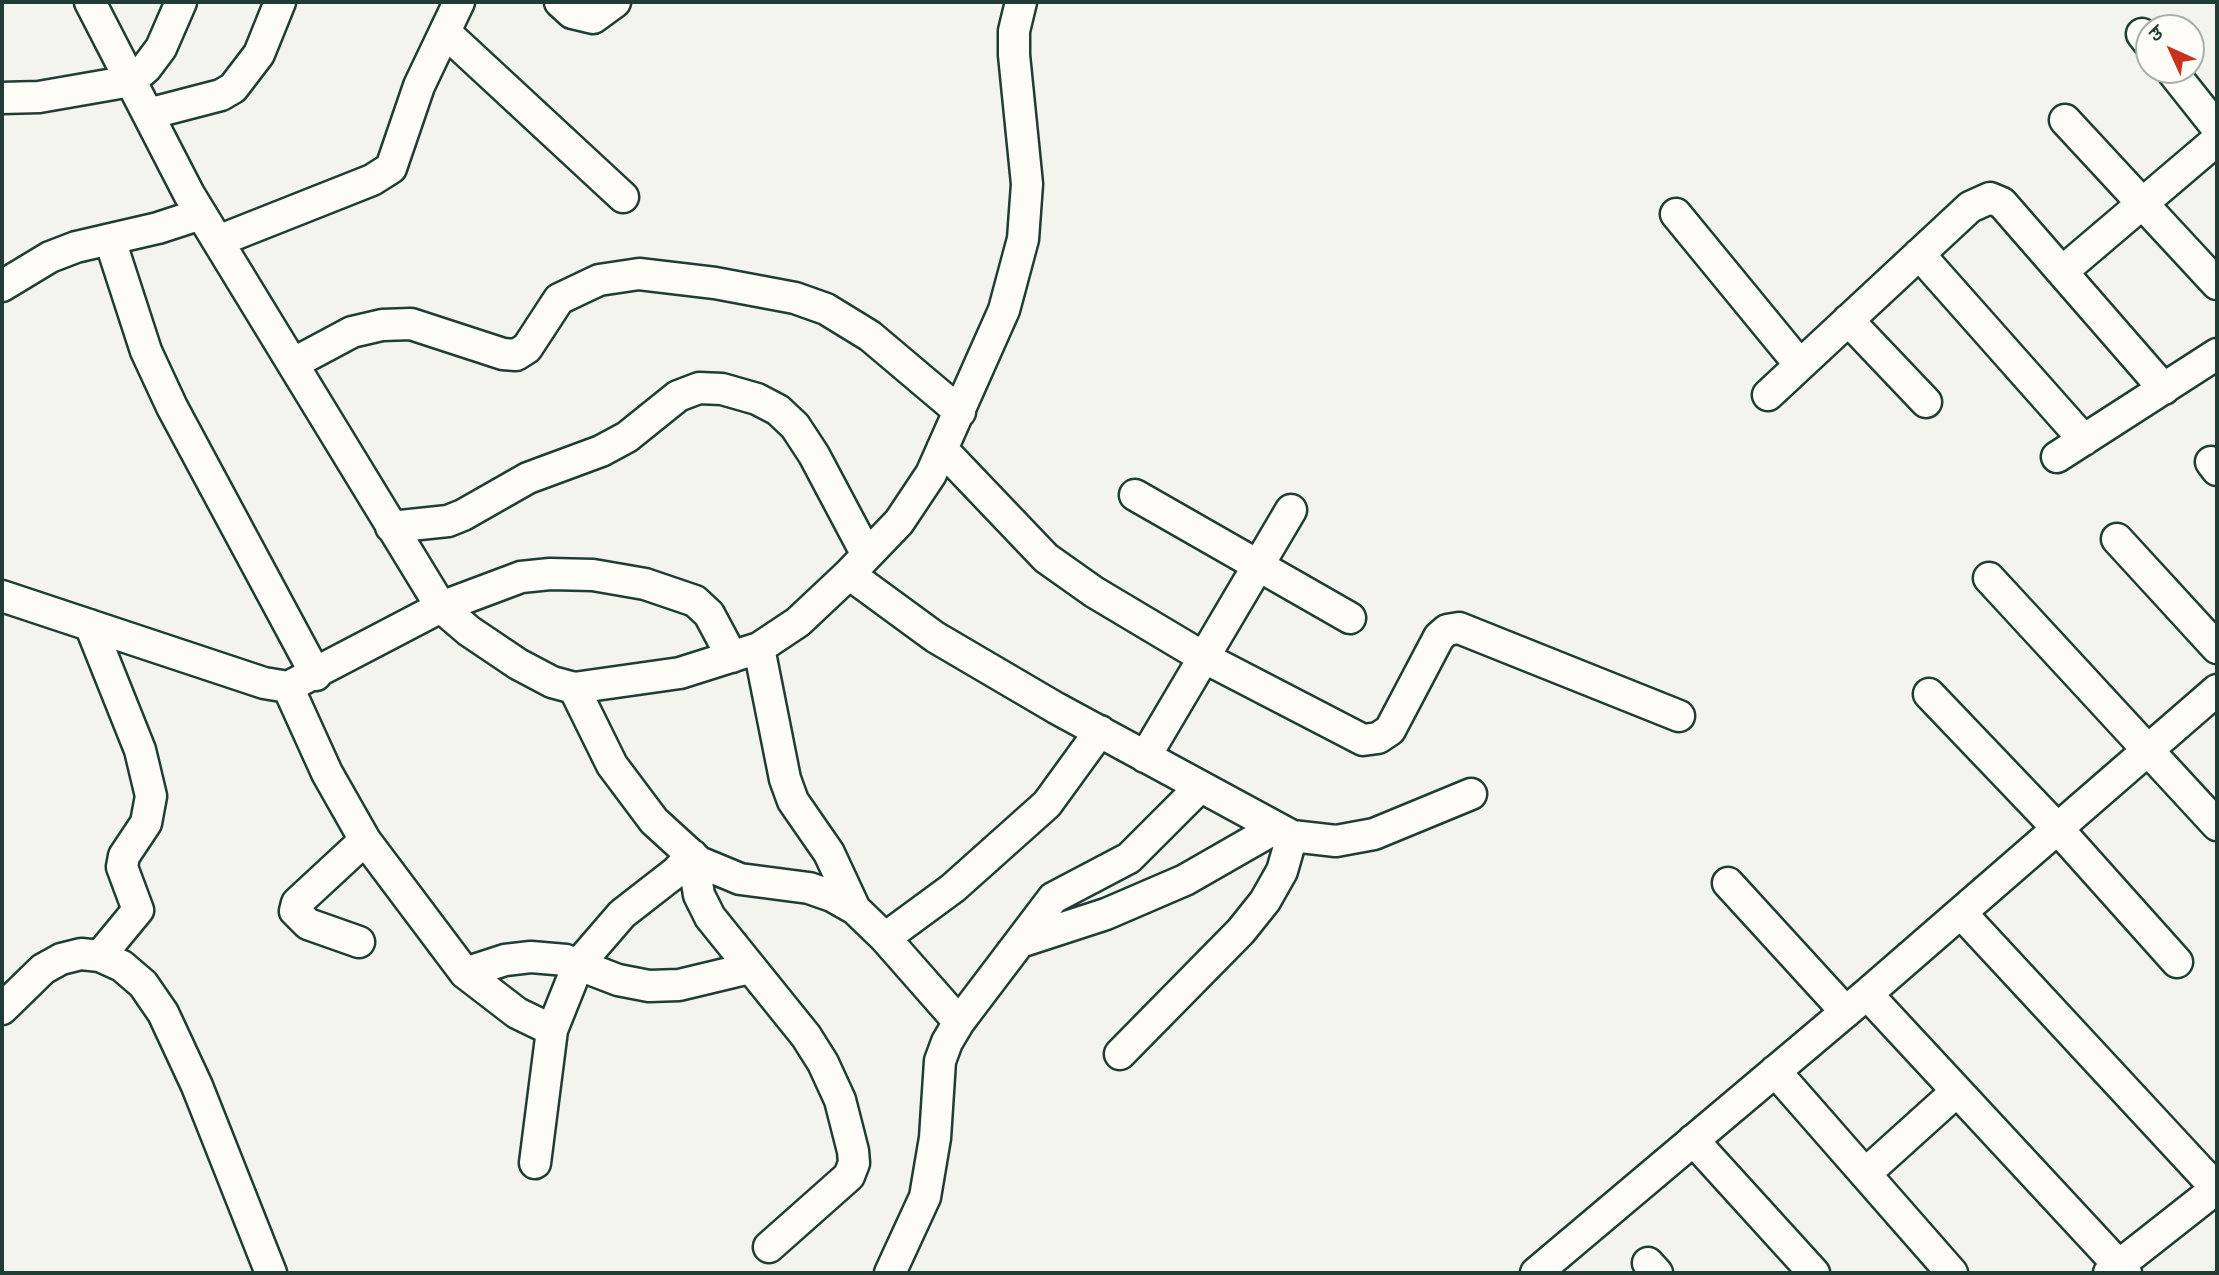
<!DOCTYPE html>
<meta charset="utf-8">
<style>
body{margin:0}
#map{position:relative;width:2219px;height:1275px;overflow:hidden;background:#f4f4ef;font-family:Kalam,"Playpen Sans Deva",sans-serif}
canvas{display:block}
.frame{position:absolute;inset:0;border:4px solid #1f3d34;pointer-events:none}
.north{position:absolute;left:2135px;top:14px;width:70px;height:70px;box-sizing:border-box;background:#fdfcf7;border:2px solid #a4b0a9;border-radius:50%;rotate:315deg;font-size:19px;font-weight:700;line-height:28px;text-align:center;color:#1f3d34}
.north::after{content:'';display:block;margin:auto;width:24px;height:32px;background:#c8321e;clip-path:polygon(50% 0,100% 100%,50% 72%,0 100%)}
</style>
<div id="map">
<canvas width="2219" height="1275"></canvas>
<div class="frame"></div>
<div class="north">उ</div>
</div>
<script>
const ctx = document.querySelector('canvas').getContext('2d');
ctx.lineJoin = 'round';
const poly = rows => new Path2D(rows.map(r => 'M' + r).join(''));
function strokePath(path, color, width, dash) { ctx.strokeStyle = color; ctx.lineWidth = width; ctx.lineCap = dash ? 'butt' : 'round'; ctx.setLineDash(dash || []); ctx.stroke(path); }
const minor = poly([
 [90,2,189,194,441,607,469,631,518,664,552,682,574,688,680,673,759,648,798,622,849,574,899,522,931,474,1004,310,1023,239,1027,184,1014,55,1014,31,1021,2],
 [560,2,572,13,593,18,615,2],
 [445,32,623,197],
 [2142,34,2149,43],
 [2171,70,2217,128],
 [2,98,39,97,131,81,146,68,161,48,181,2],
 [148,114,221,95,233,88,259,54,280,2],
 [2065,120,2217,284],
 [1676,214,1800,365],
 [110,240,146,351,172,407,316,675],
 [218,241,372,180,391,168,419,86,459,2],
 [1919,254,2084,440],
 [2063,271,2217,140],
 [2,286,50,257,76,247,158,228,201,214],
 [1848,320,1926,402],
 [294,363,352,332,382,325,411,324,503,354,516,355,527,348,559,299,599,280,639,274,715,283,795,298,826,309,870,336,960,412],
 [1768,395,1970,207,1990,198,2002,203,2164,389],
 [942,449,1046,558,1094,592,1203,657,1363,740,1378,738,1390,730,1439,637,1447,630,1459,628,1679,716],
 [2057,457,2217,354],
 [2211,462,2217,470],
 [1135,495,1350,618],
 [391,527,448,521,463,515,528,478,601,451,627,437,678,396,699,388,722,389,757,399,778,410,795,426,814,455,867,555],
 [2117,539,2217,648],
 [849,574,935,637,1056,708,1292,836,1336,841,1374,834,1471,794],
 [1989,578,2217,825],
 [2,596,264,683,288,687,441,607,521,577,550,574,593,575,645,584,695,601,709,614,732,657],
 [90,625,140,750,151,796,146,823,124,856,122,867,138,910,100,956],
 [759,648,785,779,793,801,829,853,855,909],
 [288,687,327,773,365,840,465,973,517,1013,552,1030],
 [574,688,612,765,654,821,699,862,740,879,809,888,832,896,855,909,885,938,959,1022],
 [1929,694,2058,829,2177,962],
 [1145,757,1291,510],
 [699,862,696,876,699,895,710,917,806,1036,823,1063,840,1100,853,1151,854,1163,849,1176,769,1247],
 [1728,883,1846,1012],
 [1961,913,2217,1189],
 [885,938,953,888,1047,804,1100,731],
 [359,942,308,924,295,911,297,903,365,840],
 [1020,942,1106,914,1185,880,1274,829],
 [465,973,505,960,531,957,566,960,618,980,649,986,679,985,750,968],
 [1867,994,2126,1273],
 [2,1009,43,969,61,959,81,954,100,956,122,966,143,984,163,1013,197,1086,271,1273],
 [1120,1054,1241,931,1265,901,1282,871,1292,836],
 [1775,1071,1952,1273],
 [1693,1140,1814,1273],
 [535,1163,552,1030,578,965,622,914,676,872,692,855],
 [1865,1174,1957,1091],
 [1648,1263,1657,1273],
 [890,1273,925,1197,935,1138,940,1061,947,1042,959,1022,1053,898,1129,858,1200,787],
 [1536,1273,1867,994,2217,690],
 [2109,1273,2217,1188]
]);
strokePath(minor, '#1f3d34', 35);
strokePath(minor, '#fdfcf7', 30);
</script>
